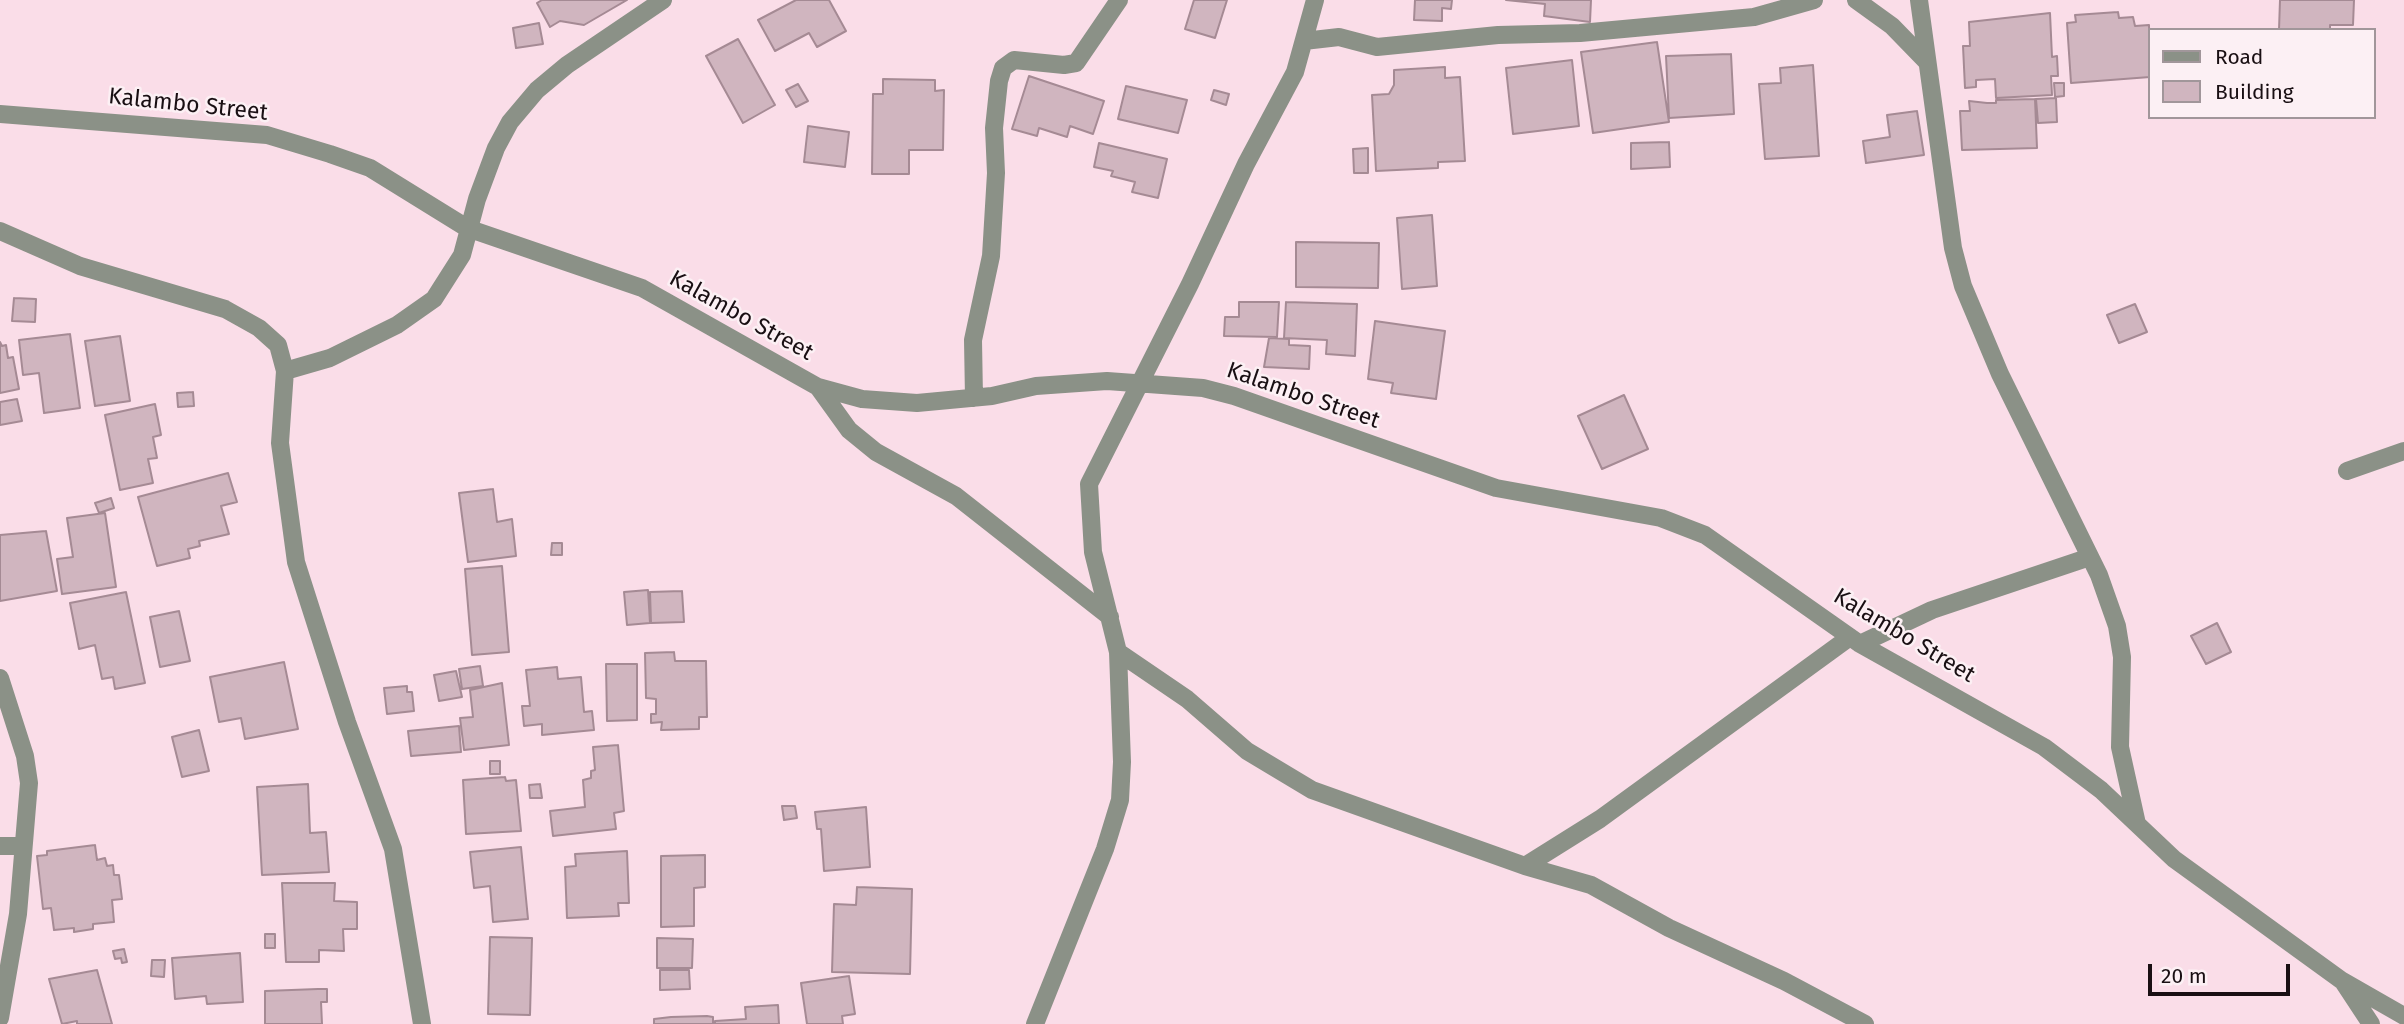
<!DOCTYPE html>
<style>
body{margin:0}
#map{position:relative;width:2404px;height:1024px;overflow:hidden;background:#fadde8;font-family:"Fira Sans",sans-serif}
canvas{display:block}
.legend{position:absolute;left:2148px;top:28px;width:228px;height:91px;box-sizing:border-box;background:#fcf0f4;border:2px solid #a1969a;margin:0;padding:9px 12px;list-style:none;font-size:21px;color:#190f13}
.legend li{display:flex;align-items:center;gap:14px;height:35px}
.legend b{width:35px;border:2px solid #a1969a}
.scale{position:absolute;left:2148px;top:964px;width:142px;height:32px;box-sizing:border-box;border:4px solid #190f13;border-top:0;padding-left:9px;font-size:21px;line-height:24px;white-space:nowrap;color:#190f13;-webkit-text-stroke:5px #fcf0f4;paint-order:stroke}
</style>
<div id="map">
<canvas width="2404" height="1024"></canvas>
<ul class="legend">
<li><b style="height:9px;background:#8b9187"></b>Road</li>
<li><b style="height:19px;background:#d0b5bf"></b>Building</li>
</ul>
<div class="scale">20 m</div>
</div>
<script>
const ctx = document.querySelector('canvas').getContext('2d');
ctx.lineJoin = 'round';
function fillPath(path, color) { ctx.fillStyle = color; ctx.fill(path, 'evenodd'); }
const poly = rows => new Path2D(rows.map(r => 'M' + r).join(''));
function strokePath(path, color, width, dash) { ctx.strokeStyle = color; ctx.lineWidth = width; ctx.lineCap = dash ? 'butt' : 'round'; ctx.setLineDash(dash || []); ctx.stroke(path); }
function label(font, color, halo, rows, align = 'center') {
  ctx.font = font + ' "Fira Sans",sans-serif'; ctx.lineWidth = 5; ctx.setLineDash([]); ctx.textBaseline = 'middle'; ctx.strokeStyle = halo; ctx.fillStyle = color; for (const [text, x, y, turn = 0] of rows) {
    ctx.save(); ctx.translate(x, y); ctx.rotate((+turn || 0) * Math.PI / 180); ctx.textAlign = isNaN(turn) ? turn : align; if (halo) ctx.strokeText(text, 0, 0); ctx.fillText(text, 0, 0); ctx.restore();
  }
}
const building = poly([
 [542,0,627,0,584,25,560,21,550,27,537,3,542,0],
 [796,0,829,0,846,31,817,47,809,33,775,51,758,20,796,0],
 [1194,0,1227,0,1215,38,1185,29,1194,0],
 [1415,0,1452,0,1451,9,1442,8,1442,21,1414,20,1415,0],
 [1506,0,1591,0,1590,22,1544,16,1545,4,1506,0],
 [2280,0,2354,0,2353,25,2330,25,2330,30,2279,30,2280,0],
 [2118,12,2119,18,2133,17,2135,26,2149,25,2150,77,2071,83,2067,23,2076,22,2075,15,2118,12],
 [2050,13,2052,57,2057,56,2058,76,2051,76,2052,95,1996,98,1995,79,1976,80,1976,87,1965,88,1963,46,1970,46,1969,22,2050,13],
 [539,23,543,44,516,48,513,28,539,23],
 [738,39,775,105,743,123,706,56,738,39],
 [1657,42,1669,122,1593,133,1581,52,1657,42],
 [1731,54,1734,114,1669,118,1666,56,1731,54],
 [1572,60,1579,126,1513,134,1506,68,1572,60],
 [1813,65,1819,156,1765,159,1759,84,1781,83,1780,68,1813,65],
 [1445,67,1445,78,1460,77,1465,161,1438,162,1438,168,1376,171,1372,95,1389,94,1394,85,1394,70,1445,67],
 [1029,76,1104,101,1093,134,1070,126,1067,137,1039,128,1037,136,1012,129,1029,76],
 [883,79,935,80,935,91,944,90,943,150,909,150,909,174,872,174,873,94,883,94,883,79],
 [2054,83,2064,83,2064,96,2055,97,2054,83],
 [798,84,808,101,796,107,786,90,798,84],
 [1126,86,1187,100,1178,133,1118,119,1126,86],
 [1214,90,1229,94,1226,105,1211,100,1214,90],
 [2056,98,2057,122,2038,123,2036,99,2056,98],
 [2035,99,2037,148,1962,150,1960,111,1970,111,1969,101,1987,103,1996,103,1996,100,2035,99],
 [1917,111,1924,155,1866,163,1863,141,1890,137,1887,115,1917,111],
 [808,126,849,132,845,167,804,162,808,126],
 [1669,142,1670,167,1631,169,1631,143,1669,142],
 [1099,143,1167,159,1158,198,1132,192,1135,182,1111,176,1113,171,1094,167,1099,143],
 [1368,148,1368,173,1354,173,1353,149,1368,148],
 [1432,215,1437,286,1402,289,1397,218,1432,215],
 [1296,242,1379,243,1378,288,1296,287,1296,242],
 [14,298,36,299,35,322,12,321,14,298],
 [1239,302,1279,302,1277,337,1224,336,1225,317,1239,317,1239,302],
 [1286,302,1357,304,1355,356,1326,354,1327,340,1284,338,1286,302],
 [2135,304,2147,332,2119,343,2107,315,2135,304],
 [1375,321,1445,331,1436,399,1391,393,1393,383,1368,379,1375,321],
 [70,334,80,408,44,413,39,373,23,375,19,340,70,334],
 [120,336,130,401,95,406,85,341,120,336],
 [1269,338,1289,339,1289,345,1310,346,1309,369,1264,367,1269,338],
 [0,342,2,346,6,345,8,358,13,357,19,389,0,393,0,342],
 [193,392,194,406,178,407,177,393,193,392],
 [1624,395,1648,449,1602,469,1578,416,1624,395],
 [17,399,22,421,0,425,0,402,17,399],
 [155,404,161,435,153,437,157,458,148,459,153,483,120,490,105,415,155,404],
 [228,473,237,502,221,506,229,534,199,541,200,546,188,549,190,558,157,566,138,497,228,473],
 [493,489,497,522,512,519,516,556,468,562,459,493,493,489],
 [111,498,114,508,99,513,95,503,111,498],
 [105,513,116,587,62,594,57,559,73,557,67,518,105,513],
 [46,531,57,591,0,601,0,535,46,531],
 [552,543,562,543,562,555,551,555,552,543],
 [502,566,509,652,472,655,465,569,502,566],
 [648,590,650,623,627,625,624,592,648,590],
 [682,591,684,622,651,623,650,592,682,591],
 [126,592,145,683,115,689,113,677,102,679,95,645,79,649,70,603,126,592],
 [179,611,190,661,160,667,150,617,179,611],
 [2217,623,2231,652,2206,664,2191,636,2217,623],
 [674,652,675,661,706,661,707,717,699,717,699,729,661,730,662,722,651,723,651,714,656,714,656,699,646,698,645,653,674,652],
 [284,662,298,729,245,739,241,718,219,722,210,677,284,662],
 [606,664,637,664,637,720,607,721,606,664],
 [480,666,483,686,462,689,459,669,480,666],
 [557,667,558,679,581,677,584,712,592,711,594,730,542,735,542,724,524,726,522,706,530,706,526,670,557,667],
 [456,671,462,697,439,701,434,675,456,671],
 [502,683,509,745,464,750,460,718,473,717,470,690,502,683],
 [407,686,407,692,412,692,414,711,387,714,384,688,407,686],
 [459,726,461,752,411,756,408,731,459,726],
 [199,730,209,771,182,777,172,737,199,730],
 [618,745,624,811,614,813,616,829,553,836,550,811,585,807,583,780,591,778,591,771,595,770,593,747,618,745],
 [490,761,500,761,500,774,490,774,490,761],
 [505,777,506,781,516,780,521,831,466,834,463,780,505,777],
 [308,784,310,833,326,832,329,872,262,875,257,787,308,784],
 [540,784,542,798,530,798,529,785,540,784],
 [782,806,795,806,797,818,784,820,782,806],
 [866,807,870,867,824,871,821,829,817,829,815,812,866,807],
 [95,845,97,860,105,858,107,866,113,865,114,875,119,875,122,899,112,900,114,922,93,924,93,929,74,932,74,928,54,930,51,908,43,909,37,856,47,855,47,851,95,845],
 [521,847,528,919,493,922,490,886,474,888,470,852,521,847],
 [627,851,629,903,618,903,619,916,567,918,565,867,576,866,575,854,627,851],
 [705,855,705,887,694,888,694,926,661,927,661,856,705,855],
 [282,883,335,883,334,901,357,902,357,929,343,929,344,951,319,950,319,962,286,962,282,883],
 [857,887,912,889,910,974,832,972,834,904,856,905,857,887],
 [265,934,275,934,275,948,265,948,265,934],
 [490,937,532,938,530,1015,488,1014,490,937],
 [657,938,693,939,692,968,657,968,657,938],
 [124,949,127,962,122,963,121,958,115,959,113,951,124,949],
 [240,953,243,1002,207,1004,206,996,175,999,172,958,240,953],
 [152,960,165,960,164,977,151,976,152,960],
 [97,970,112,1024,77,1024,77,1021,62,1024,49,979,97,970],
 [660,970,689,970,690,989,660,990,660,970],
 [849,976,855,1014,842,1016,843,1024,807,1024,801,983,849,976],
 [318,989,327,989,327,1002,321,1002,322,1024,265,1024,265,991,318,989],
 [778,1005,779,1024,715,1024,715,1021,746,1019,745,1007,778,1005],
 [671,1017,707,1016,713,1017,713,1024,654,1024,654,1019,671,1017]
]);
fillPath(building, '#d0b5bf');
strokePath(building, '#a58a94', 2);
strokePath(poly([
 [1856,0,1892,26,1927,62],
 [1919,0,1953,248,1963,286,2000,374,2099,575,2117,626,2122,657,2120,747,2137,824],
 [1304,41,1339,37,1377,47,1498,35,1580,33,1754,17,1814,0],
 [0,114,267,135,330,154,370,168,467,228,642,288,818,387,862,399,917,403,992,396,1036,386,1107,381,1203,388,1234,396,1496,488,1661,518,1705,535,1860,644,2044,747,2101,790,2174,859,2341,980,2404,1016],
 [0,231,80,266,225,309,259,328,278,345,285,371,280,443,296,562,347,722,393,849,422,1024],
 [285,371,330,358,397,325,434,299,462,255,477,199,496,148,510,122,537,90,567,65,663,0],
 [818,387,849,430,876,452,956,496,1110,617],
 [974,398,973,340,991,256,996,173,994,128,999,81,1003,68,1014,60,1064,65,1076,63,1119,0],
 [2347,471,2404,451],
 [1860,644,1932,610,2090,557],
 [1118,652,1187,699,1247,751,1312,790,1525,866,1591,885,1669,928,1784,981,1865,1024],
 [0,678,25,756,29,783,18,914,0,1018],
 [0,846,23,846],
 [1525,866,1600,819,1850,637],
 [2344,983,2371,1024],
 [1035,1024,1105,849,1120,800,1122,762,1118,652,1093,552,1089,484,1190,284,1246,164,1295,72,1315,0]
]), '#8b9187', 18);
label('23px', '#190f13', '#fcf0f4', [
 ["Kalambo Street",188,105,6],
 ["Kalambo Street",741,316,29],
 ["Kalambo Street",1303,396,19],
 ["Kalambo Street",1904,636,31]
]);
</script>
